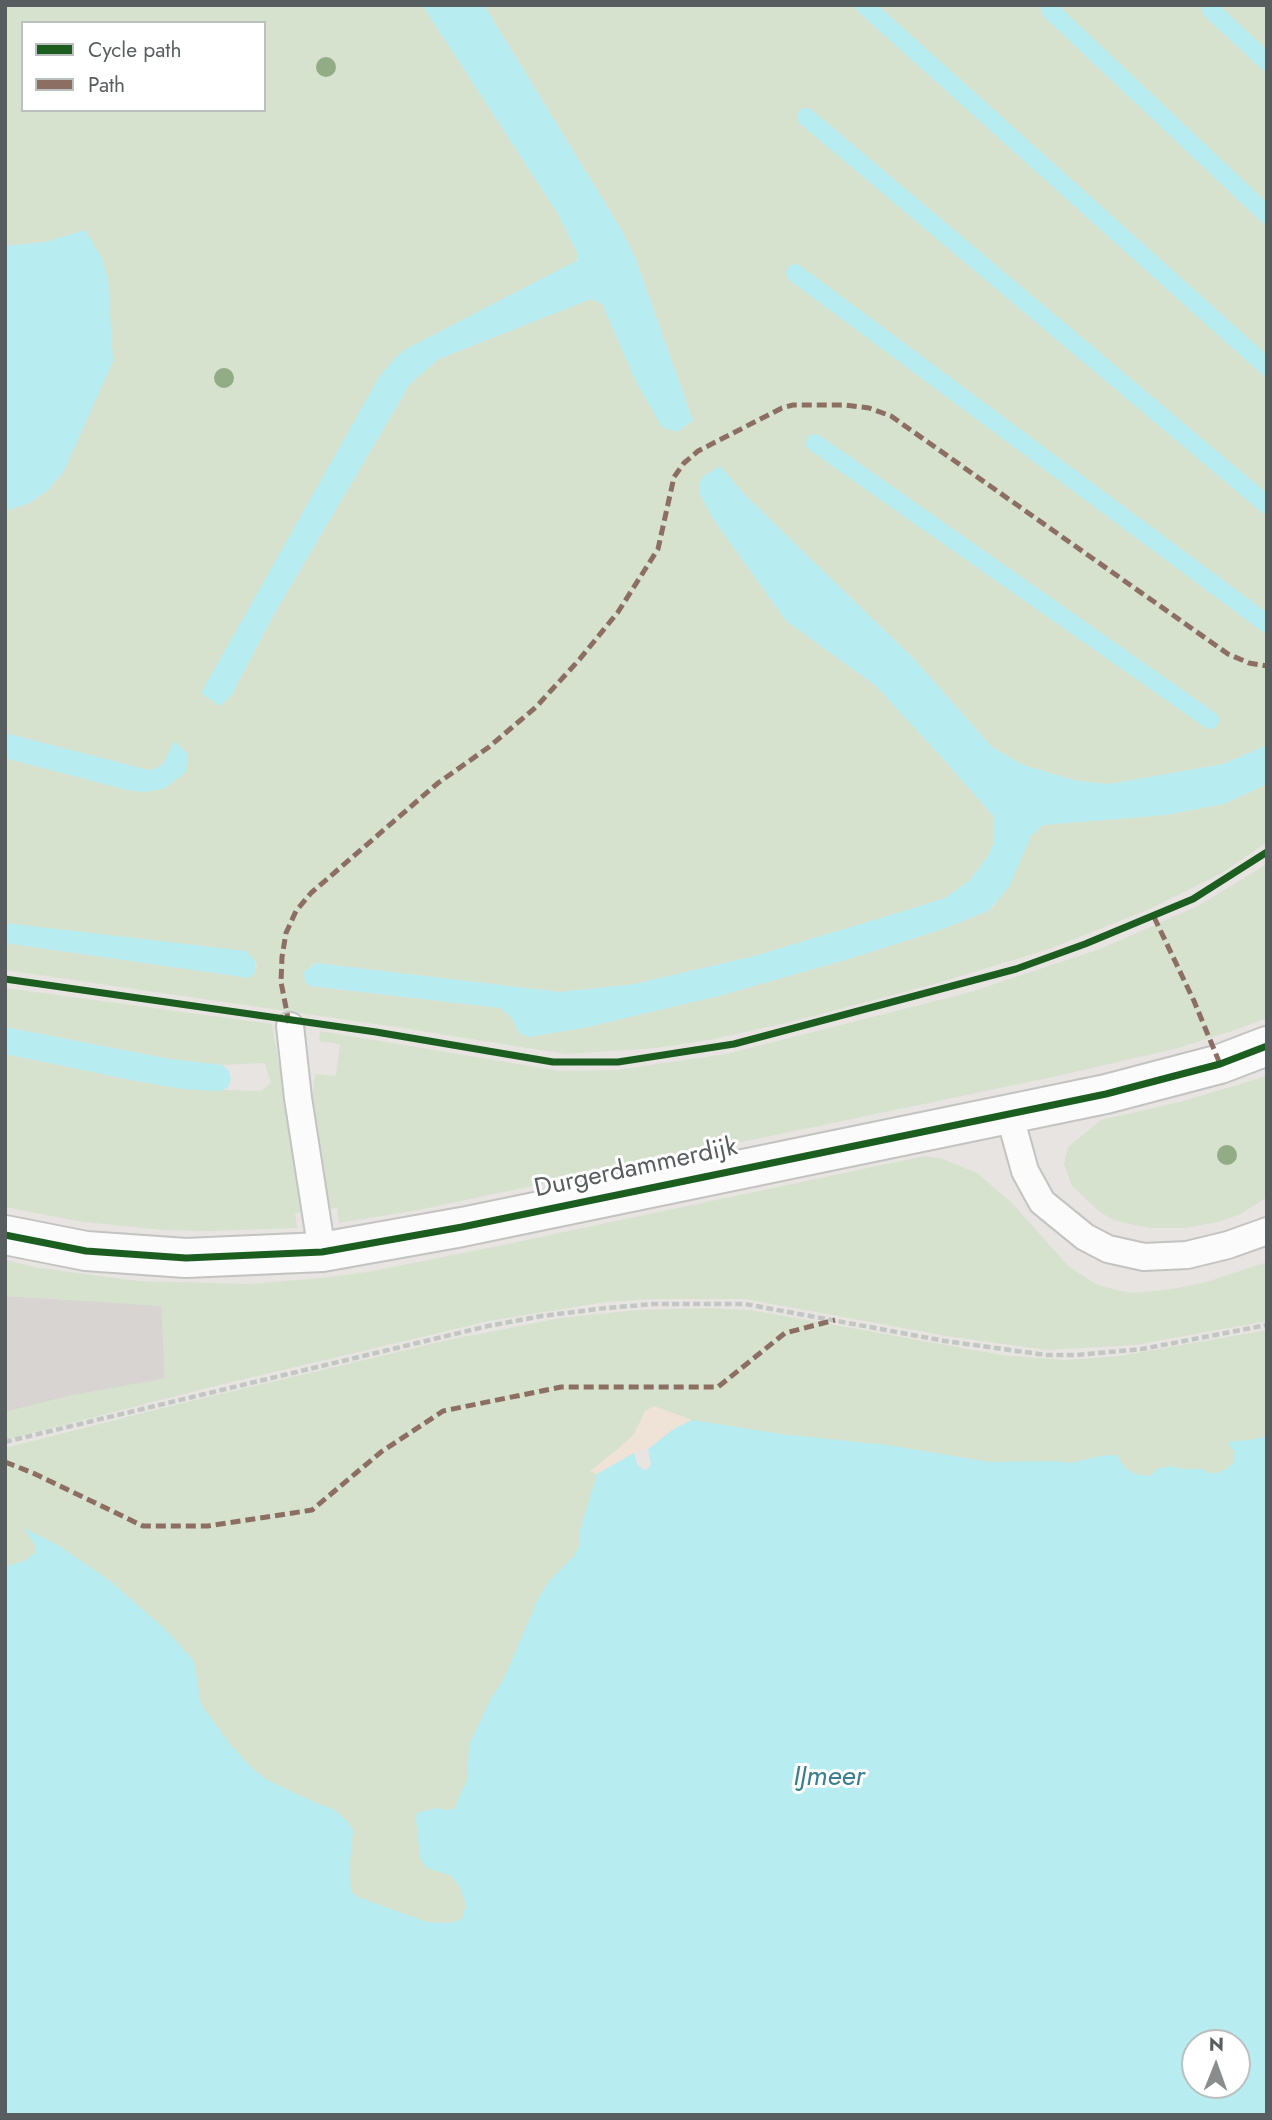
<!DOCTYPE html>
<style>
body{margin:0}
#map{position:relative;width:1272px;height:2120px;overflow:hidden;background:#e7e4e2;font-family:Jost,sans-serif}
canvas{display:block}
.frame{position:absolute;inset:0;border:7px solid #585e60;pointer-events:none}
.legend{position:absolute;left:21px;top:21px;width:245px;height:91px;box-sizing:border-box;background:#fff;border:2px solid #bcbfbf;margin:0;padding:9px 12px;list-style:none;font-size:21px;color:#585e60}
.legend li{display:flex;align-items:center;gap:14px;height:35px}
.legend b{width:35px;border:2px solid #bcbfbf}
.north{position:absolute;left:1181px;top:2029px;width:70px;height:70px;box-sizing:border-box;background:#fff;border:2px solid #bcbfbf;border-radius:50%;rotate:1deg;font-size:19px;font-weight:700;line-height:28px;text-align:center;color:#585e60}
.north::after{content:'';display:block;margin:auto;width:24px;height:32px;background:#8a8d8e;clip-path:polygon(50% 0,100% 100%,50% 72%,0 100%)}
</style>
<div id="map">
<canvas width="1272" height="2120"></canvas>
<div class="frame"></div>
<ul class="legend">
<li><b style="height:9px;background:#1b5e20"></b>Cycle path</li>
<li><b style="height:9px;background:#8d6e63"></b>Path</li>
</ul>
<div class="north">N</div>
</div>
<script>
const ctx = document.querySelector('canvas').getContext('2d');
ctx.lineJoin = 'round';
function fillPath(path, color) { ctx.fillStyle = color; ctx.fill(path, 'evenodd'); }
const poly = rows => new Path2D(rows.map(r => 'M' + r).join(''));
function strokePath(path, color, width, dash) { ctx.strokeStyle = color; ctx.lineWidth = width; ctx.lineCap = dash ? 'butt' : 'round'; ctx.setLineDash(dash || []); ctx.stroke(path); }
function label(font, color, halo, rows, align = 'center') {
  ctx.font = font + ' Jost,sans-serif'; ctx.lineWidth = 6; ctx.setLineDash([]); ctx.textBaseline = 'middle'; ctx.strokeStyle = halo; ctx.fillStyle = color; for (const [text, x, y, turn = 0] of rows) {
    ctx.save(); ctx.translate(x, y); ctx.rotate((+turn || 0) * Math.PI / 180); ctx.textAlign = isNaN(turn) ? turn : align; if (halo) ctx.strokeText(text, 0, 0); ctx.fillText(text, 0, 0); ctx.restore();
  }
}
fillPath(poly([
 [5,1296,162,1305,165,1379,69,1396,5,1412]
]), '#d7d4d2');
fillPath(poly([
 [5,5,422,5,558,214,578,255,576,263,427,338,202,693,220,706,231,696,273,616,410,384,439,359,590,299,602,303,636,382,677,432,693,421,635,257,621,229,484,5,1267,5,1267,745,1223,764,1110,784,1077,781,1023,765,992,747,914,659,746,496,720,467,704,476,699,483,699,493,714,520,786,621,875,685,943,759,993,816,994,842,988,856,970,880,945,898,904,911,754,956,635,984,560,992,316,963,311,965,305,983,310,986,500,1008,511,1017,519,1033,528,1037,583,1028,719,996,849,959,943,929,988,911,994,906,1020,861,1031,836,1043,825,1166,815,1224,804,1267,784,1267,842,1222,873,1150,909,1049,949,931,985,790,1022,709,1040,656,1048,565,1054,403,1028,5,970,5,943,249,978,257,967,255,961,5,923,5,758,127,790,143,792,163,764,157,768,149,770,135,768,5,733,5,511,30,503,48,490,64,471,73,448,85,230,45,242,5,246],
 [23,23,264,23,264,110,23,110],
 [1267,864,1267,1018,1235,1030,1178,1048,1057,1076,418,1210,339,1223,337,1208,330,1209,312,1098,315,1074,336,1076,340,1044,319,1041,320,1031,560,1071,617,1070,726,1054,971,992,1100,949,1198,906],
 [5,988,272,1024,305,1212,295,1213,297,1228,208,1231,162,1230,77,1221,5,1207,5,1054,136,1081,183,1089,261,1091,271,1083,265,1064,262,1063,222,1065,170,1059,5,1027],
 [1267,1076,1267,1197,1241,1214,1218,1222,1185,1228,1150,1228,1116,1221,1101,1213,1072,1186,1064,1164,1068,1147,1101,1120,1180,1102],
 [925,1156,942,1159,977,1173,1013,1204,1069,1267,1096,1284,1115,1290,1134,1293,1172,1289,1207,1282,1267,1262,1267,1321,1135,1345,1047,1350,947,1336,745,1299,654,1299,605,1302,489,1321,211,1387,5,1440,5,1412,69,1396,165,1378,161,1306,5,1296,5,1260,39,1268,138,1281,250,1284,322,1278,368,1272,498,1246],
 [709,1308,751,1310,1002,1355,1066,1360,1120,1356,1267,1330,1267,2115,5,2115,5,1448,183,1403,448,1340,561,1318,637,1310],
 [640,1423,669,1448,624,1493,580,1531,597,1474,591,1471,618,1449,634,1434],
 [1195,2043,1237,2043,1237,2085,1195,2085]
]), '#d6e2ce');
fillPath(poly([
 [654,1406,692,1420,674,1429,648,1449,634,1453,597,1474,590,1471,618,1449,634,1434,645,1411]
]), '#efe2d7');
fillPath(poly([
 [422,5,484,5,621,229,635,257,693,421,677,432,662,427,636,382,602,304,591,299,439,359,410,384,273,616,231,696,220,706,201,693,379,377,394,359,404,350,578,260,578,255,558,214],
 [85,230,102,258,108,279,113,361,64,471,48,490,30,503,5,511,5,246,45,242],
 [720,466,746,496,914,659,992,747,1023,765,1077,781,1110,784,1223,764,1267,745,1267,784,1224,804,1166,815,1043,825,1031,836,1009,887,988,911,943,929,849,959,719,996,583,1028,528,1037,519,1033,511,1017,500,1008,310,986,305,983,304,972,316,963,560,992,635,984,754,956,904,911,945,898,970,880,988,856,994,842,993,816,943,759,875,685,786,621,714,520,699,493,699,483,704,476],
 [5,733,149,770,157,768,163,764,174,741,188,754,186,772,164,789,143,792,127,790,5,758],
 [5,923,246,951,255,961,256,972,249,978,5,943],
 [5,1027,170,1059,222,1065,229,1071,231,1080,228,1087,221,1091,183,1089,136,1081,5,1054],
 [692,1420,781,1434,887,1445,990,1462,1056,1461,1071,1463,1100,1456,1117,1455,1124,1467,1135,1474,1150,1476,1157,1469,1170,1466,1183,1469,1201,1469,1213,1474,1224,1470,1233,1463,1234,1451,1227,1442,1256,1439,1267,1435,1267,2115,5,2115,5,1567,26,1560,36,1552,35,1545,24,1528,58,1545,110,1581,165,1629,194,1661,201,1704,230,1744,251,1767,267,1780,316,1803,335,1810,348,1822,353,1830,349,1873,352,1892,358,1897,427,1922,450,1923,462,1919,466,1905,460,1887,450,1875,427,1868,420,1858,416,1819,417,1813,437,1808,446,1810,456,1808,457,1800,467,1781,469,1745,490,1700,504,1678,538,1599,549,1581,575,1555,580,1543,579,1533,597,1474,634,1453,637,1464,643,1470,648,1469,651,1464,648,1449,674,1429],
 [1195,2043,1237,2043,1237,2085,1195,2085]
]), '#b7ecf1');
strokePath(poly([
 [864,5,1267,367],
 [1050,10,1267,215],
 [1211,10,1267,62],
 [806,117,1267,505],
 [795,273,1267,624],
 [815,443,1210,720]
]), '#b7ecf1', 18);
const lane = poly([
 [290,1026,298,1098,322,1252],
 [1009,1113,1025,1171,1042,1202,1085,1237,1108,1249,1144,1257,1187,1255,1228,1245,1267,1231]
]);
const street = poly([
 [5,1235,86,1251,186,1258,322,1252,462,1227,1106,1094,1220,1064,1267,1046]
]);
strokePath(lane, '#c3c3c2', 30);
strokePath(street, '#c3c3c2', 42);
strokePath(poly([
 [5,1442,488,1326,542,1316,606,1308,654,1304,745,1304,945,1341,1046,1355,1077,1355,1142,1349,1267,1325]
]), '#c2c7c3', 4.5, [7, 3.5]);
strokePath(lane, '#fbfbfb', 26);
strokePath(street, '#fbfbfb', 38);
strokePath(poly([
 [1154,917,1194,1001,1220,1064],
 [289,1023,281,982,282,957,286,933,296,911,311,893,438,783,489,747,536,707,579,660,618,612,658,549,674,477,684,463,698,451,782,408,793,405,845,405,869,408,891,416,1228,654,1249,663,1267,666],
 [5,1462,33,1473,143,1526,208,1526,312,1510,381,1452,443,1411,561,1387,718,1387,785,1333,835,1320]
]), '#8d6e63', 5, [10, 5]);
strokePath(poly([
 [5,979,376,1032,553,1062,618,1062,734,1044,1016,969,1085,944,1193,899,1267,852],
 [5,1235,86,1251,186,1258,322,1252,462,1227,1106,1094,1220,1064,1267,1046]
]), '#1b5e20', 7);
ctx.fillStyle = '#92ac85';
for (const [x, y] of [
 [326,67],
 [224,378],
 [1227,1155]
]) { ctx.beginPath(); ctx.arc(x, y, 10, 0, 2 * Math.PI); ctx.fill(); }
label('26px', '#585e60', '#fff', [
 ["Durgerdammerdijk",636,1169,-12]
]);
label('italic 28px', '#3a7f8f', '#fff', [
 ["IJmeer",829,1778]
]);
</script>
